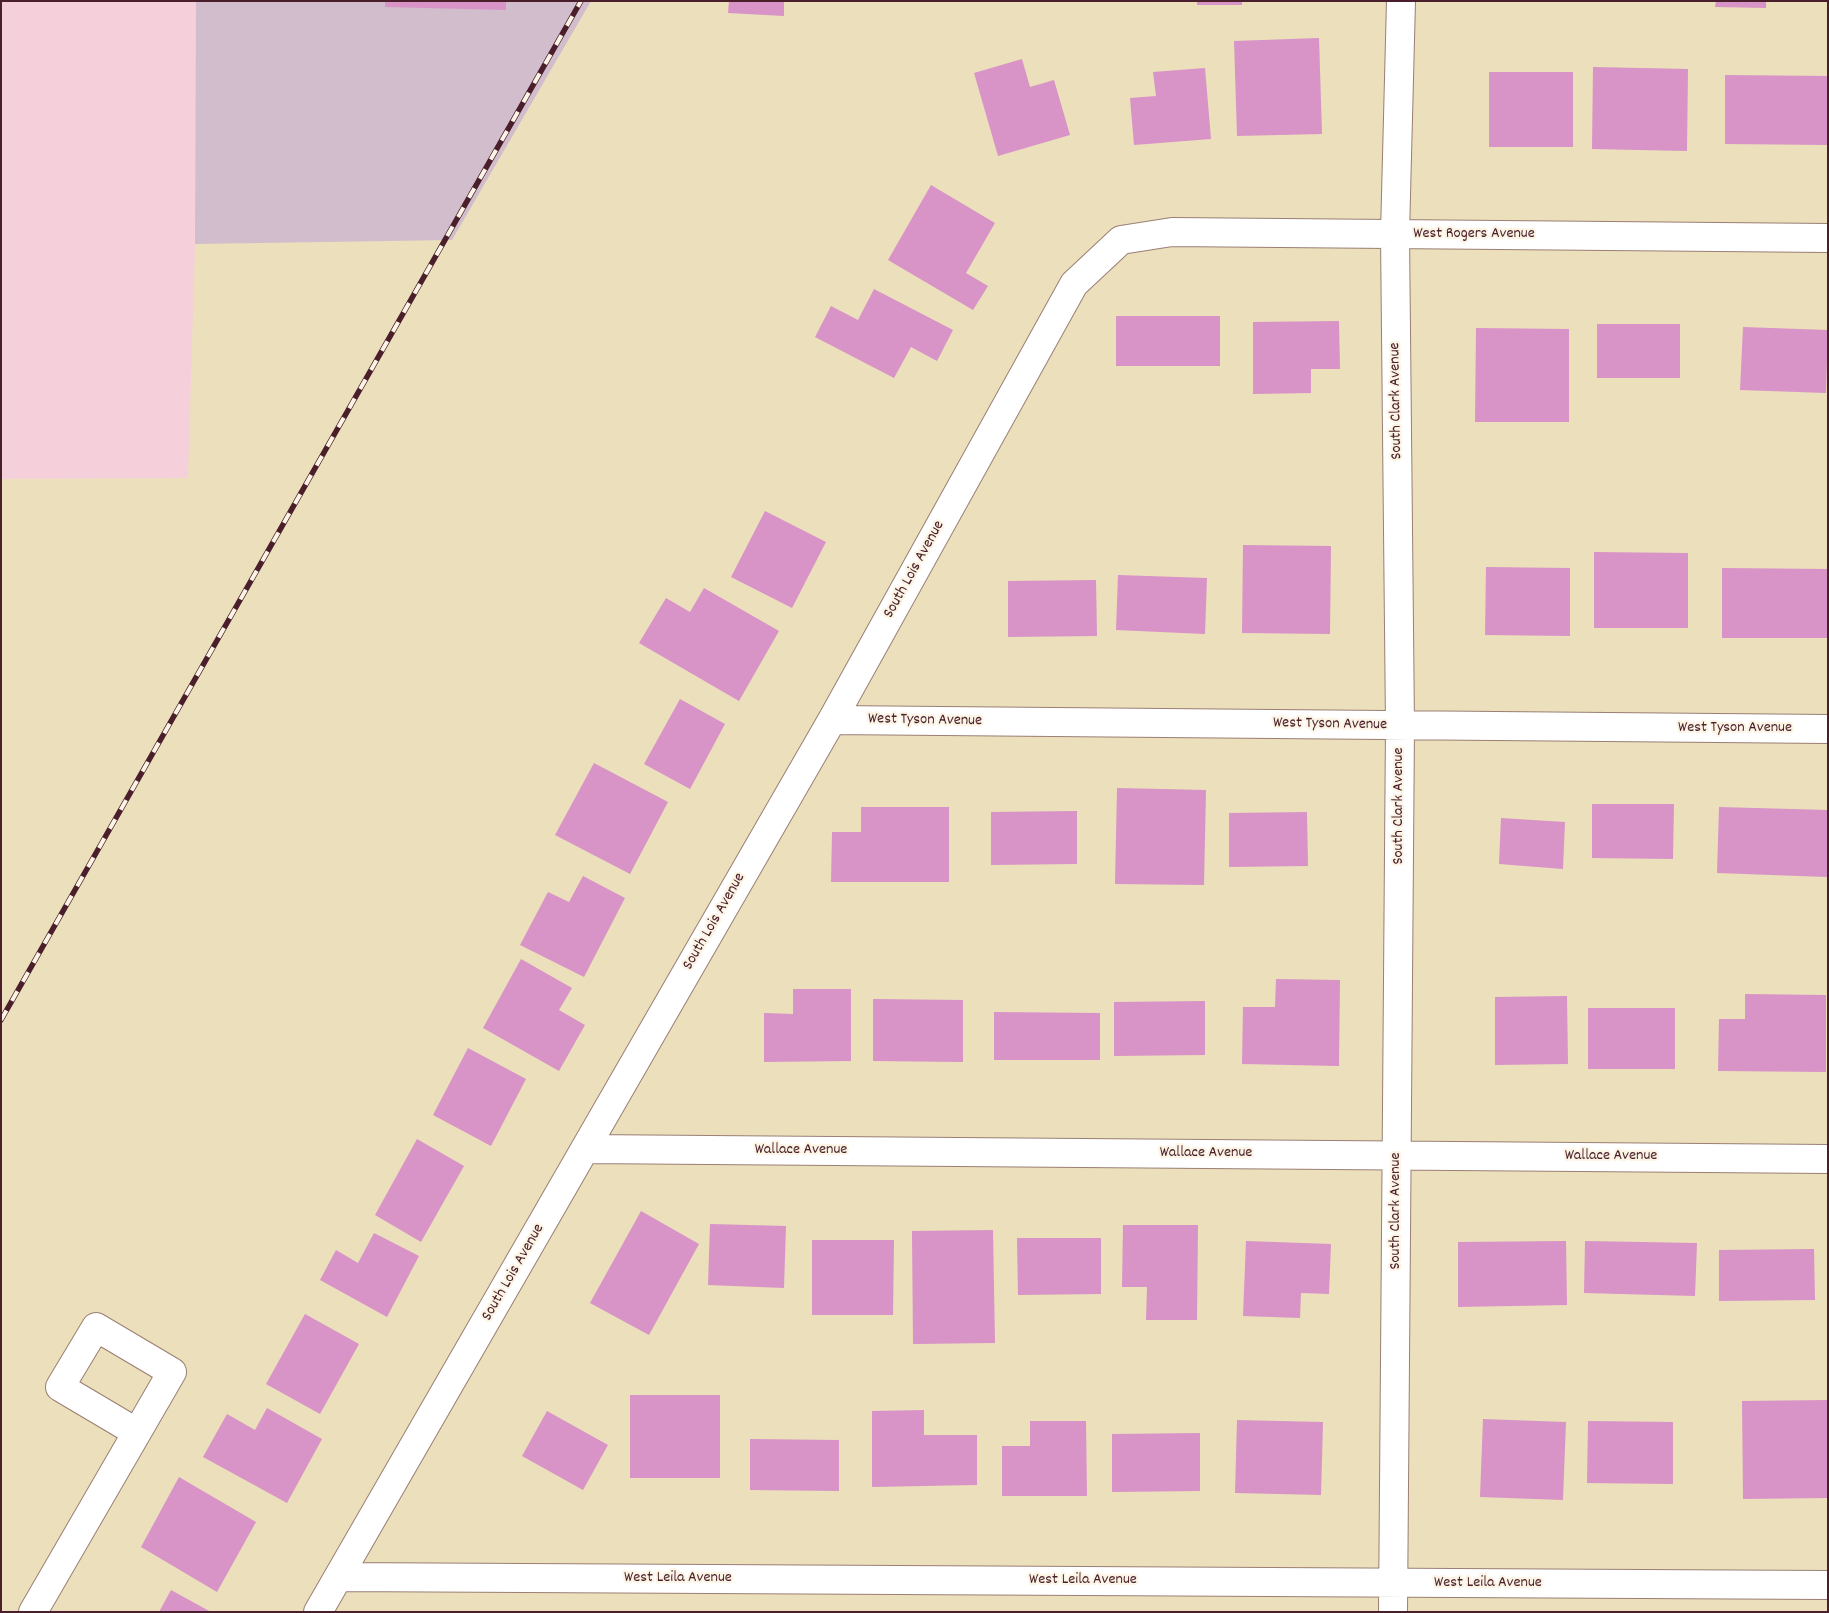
<!DOCTYPE html>
<style>
body{margin:0}
#map{position:relative;width:1829px;height:1613px;overflow:hidden;background:#ebdfbc;font-family:Dekko,sans-serif}
canvas{display:block}
.frame{position:absolute;inset:0;border:2px solid #4a1f2b;pointer-events:none}
</style>
<div id="map">
<canvas width="1829" height="1613"></canvas>
<div class="frame"></div>
</div>
<script>
const ctx = document.querySelector('canvas').getContext('2d');
ctx.lineJoin = 'round';
function fillPath(path, color) { ctx.fillStyle = color; ctx.fill(path, 'evenodd'); }
const poly = rows => new Path2D(rows.map(r => 'M' + r).join(''));
function strokePath(path, color, width, dash) { ctx.strokeStyle = color; ctx.lineWidth = width; ctx.lineCap = dash ? 'butt' : 'round'; ctx.setLineDash(dash || []); ctx.stroke(path); }
function label(font, color, halo, rows, align = 'center') {
  ctx.font = font + ' Dekko,sans-serif'; ctx.lineWidth = 4.5; ctx.setLineDash([]); ctx.textBaseline = 'middle'; ctx.strokeStyle = halo; ctx.fillStyle = color; for (const [text, x, y, turn = 0] of rows) {
    ctx.save(); ctx.translate(x, y); ctx.rotate((+turn || 0) * Math.PI / 180); ctx.textAlign = isNaN(turn) ? turn : align; if (halo) ctx.strokeText(text, 0, 0); ctx.fillText(text, 0, 0); ctx.restore();
  }
}
fillPath(poly([
 [1,1,196,1,195,244,188,478,1,479]
]), '#f5cfda');
fillPath(poly([
 [196,1,591,1,452,240,195,244]
]), '#d1bdcb');
fillPath(poly([
 [385,1,506,1,506,10,385,7],
 [729,1,784,1,784,16,728,13],
 [1197,1,1242,1,1242,5,1197,5],
 [1716,1,1766,1,1766,8,1715,7],
 [1319,38,1322,134,1237,136,1234,41],
 [1022,59,1030,87,1054,80,1070,135,998,156,974,73],
 [1593,67,1688,69,1687,151,1592,149],
 [1205,68,1211,139,1134,145,1130,98,1156,96,1153,72],
 [1489,72,1573,72,1573,147,1489,147],
 [1725,75,1828,76,1828,145,1725,144],
 [931,185,995,223,966,273,988,286,973,310,888,260],
 [874,289,953,330,937,361,911,347,894,378,815,337,831,306,858,320],
 [1116,316,1220,316,1220,366,1116,366],
 [1339,321,1340,369,1311,369,1311,393,1253,394,1253,322],
 [1597,324,1680,324,1680,378,1597,378],
 [1743,327,1828,330,1826,393,1740,390],
 [1476,328,1569,329,1569,422,1475,422],
 [765,511,826,542,792,608,731,577],
 [1243,545,1331,546,1330,634,1242,633],
 [1594,552,1688,553,1688,628,1594,628],
 [1486,567,1570,568,1570,636,1485,635],
 [1722,568,1828,569,1828,638,1722,638],
 [1118,575,1207,578,1205,634,1116,630],
 [1096,580,1097,636,1008,637,1008,581],
 [704,588,779,631,739,701,639,643,666,598,690,612],
 [680,699,725,724,690,789,644,764],
 [594,763,668,802,630,874,555,835],
 [1117,788,1206,790,1204,885,1115,884],
 [1592,804,1674,804,1673,859,1592,858],
 [861,807,949,807,949,882,831,882,832,832,861,832],
 [1719,807,1828,810,1827,877,1717,873],
 [1077,811,1077,864,991,865,991,812],
 [1307,812,1308,866,1229,867,1229,813],
 [1501,818,1565,822,1563,869,1499,864],
 [583,876,625,898,584,977,520,945,548,892,569,902],
 [521,959,572,988,559,1010,585,1025,559,1071,483,1028],
 [1276,979,1340,980,1339,1066,1242,1064,1243,1007,1275,1007],
 [793,989,851,989,851,1061,764,1062,764,1013,793,1014],
 [1745,994,1826,995,1826,1072,1718,1071,1719,1019,1745,1019],
 [1567,996,1568,1064,1495,1065,1495,997],
 [873,999,963,1000,963,1062,873,1061],
 [1205,1001,1205,1055,1114,1056,1114,1002],
 [1588,1008,1675,1008,1675,1069,1588,1069],
 [994,1012,1100,1013,1100,1060,994,1060],
 [468,1048,526,1079,491,1146,433,1115],
 [417,1139,464,1166,421,1242,375,1215],
 [641,1211,699,1244,649,1335,590,1303],
 [710,1224,786,1226,784,1288,708,1285],
 [1123,1225,1198,1225,1197,1320,1146,1320,1147,1287,1122,1287],
 [993,1230,995,1343,913,1344,912,1231],
 [374,1233,419,1256,387,1317,320,1280,336,1250,358,1263],
 [1017,1238,1101,1238,1101,1294,1018,1295],
 [812,1240,894,1240,893,1315,812,1315],
 [1246,1241,1331,1244,1329,1294,1301,1293,1300,1318,1243,1316],
 [1566,1241,1567,1305,1458,1307,1458,1242],
 [1585,1241,1697,1243,1695,1296,1584,1293],
 [1814,1249,1815,1300,1719,1301,1719,1250],
 [305,1314,359,1344,320,1414,266,1384],
 [630,1395,720,1395,720,1478,630,1478],
 [1828,1400,1828,1498,1743,1499,1742,1401],
 [267,1408,322,1439,287,1503,203,1457,227,1414,255,1430],
 [924,1410,924,1435,977,1435,977,1485,872,1487,872,1411],
 [547,1411,608,1445,583,1490,522,1456],
 [1483,1419,1566,1422,1563,1500,1480,1497],
 [1237,1420,1323,1422,1321,1495,1235,1493],
 [1030,1421,1086,1421,1087,1496,1002,1496,1002,1446,1030,1446],
 [1588,1421,1673,1422,1673,1484,1587,1483],
 [1200,1433,1200,1491,1112,1492,1112,1434],
 [750,1439,839,1440,839,1491,750,1490],
 [179,1477,256,1522,217,1592,141,1547],
 [171,1590,211,1612,159,1612]
]), '#d893c7');
const minor = poly([
 [832,720,1828,729],
 [585,1149,1828,1159],
 [339,1577,1828,1585],
 [33,1612,172,1372,96,1327,60,1387,136,1432],
 [318,1612,832,720,1074,284,1121,240,1172,232,1828,238],
 [1393,1612,1400,726,1395,234,1401,1]
]);
strokePath(minor, '#9a7f74', 30);
strokePath(minor, '#fff', 28);
const rail = poly([
 [1,1020,581,1]
]);
strokePath(rail, '#4a1f2b', 5.5);
strokePath(rail, '#fcf5e5', 4, [11]);
label('16px', '#4a1f2b', '#fcf5e5', [
 ["West Rogers Avenue",1474,235],
 ["South Clark Avenue",1397,401,-91],
 ["South Lois Avenue",915,570,-61],
 ["West Tyson Avenue",925,721,1],
 ["West Tyson Avenue",1330,725,1],
 ["West Tyson Avenue",1735,729],
 ["South Clark Avenue",1400,806,-90],
 ["South Lois Avenue",715,922,-60],
 ["Wallace Avenue",801,1151],
 ["Wallace Avenue",1206,1154],
 ["Wallace Avenue",1611,1157],
 ["South Clark Avenue",1397,1211,-90],
 ["South Lois Avenue",514,1273,-60],
 ["West Leila Avenue",678,1579],
 ["West Leila Avenue",1083,1581],
 ["West Leila Avenue",1488,1584]
]);
</script>
